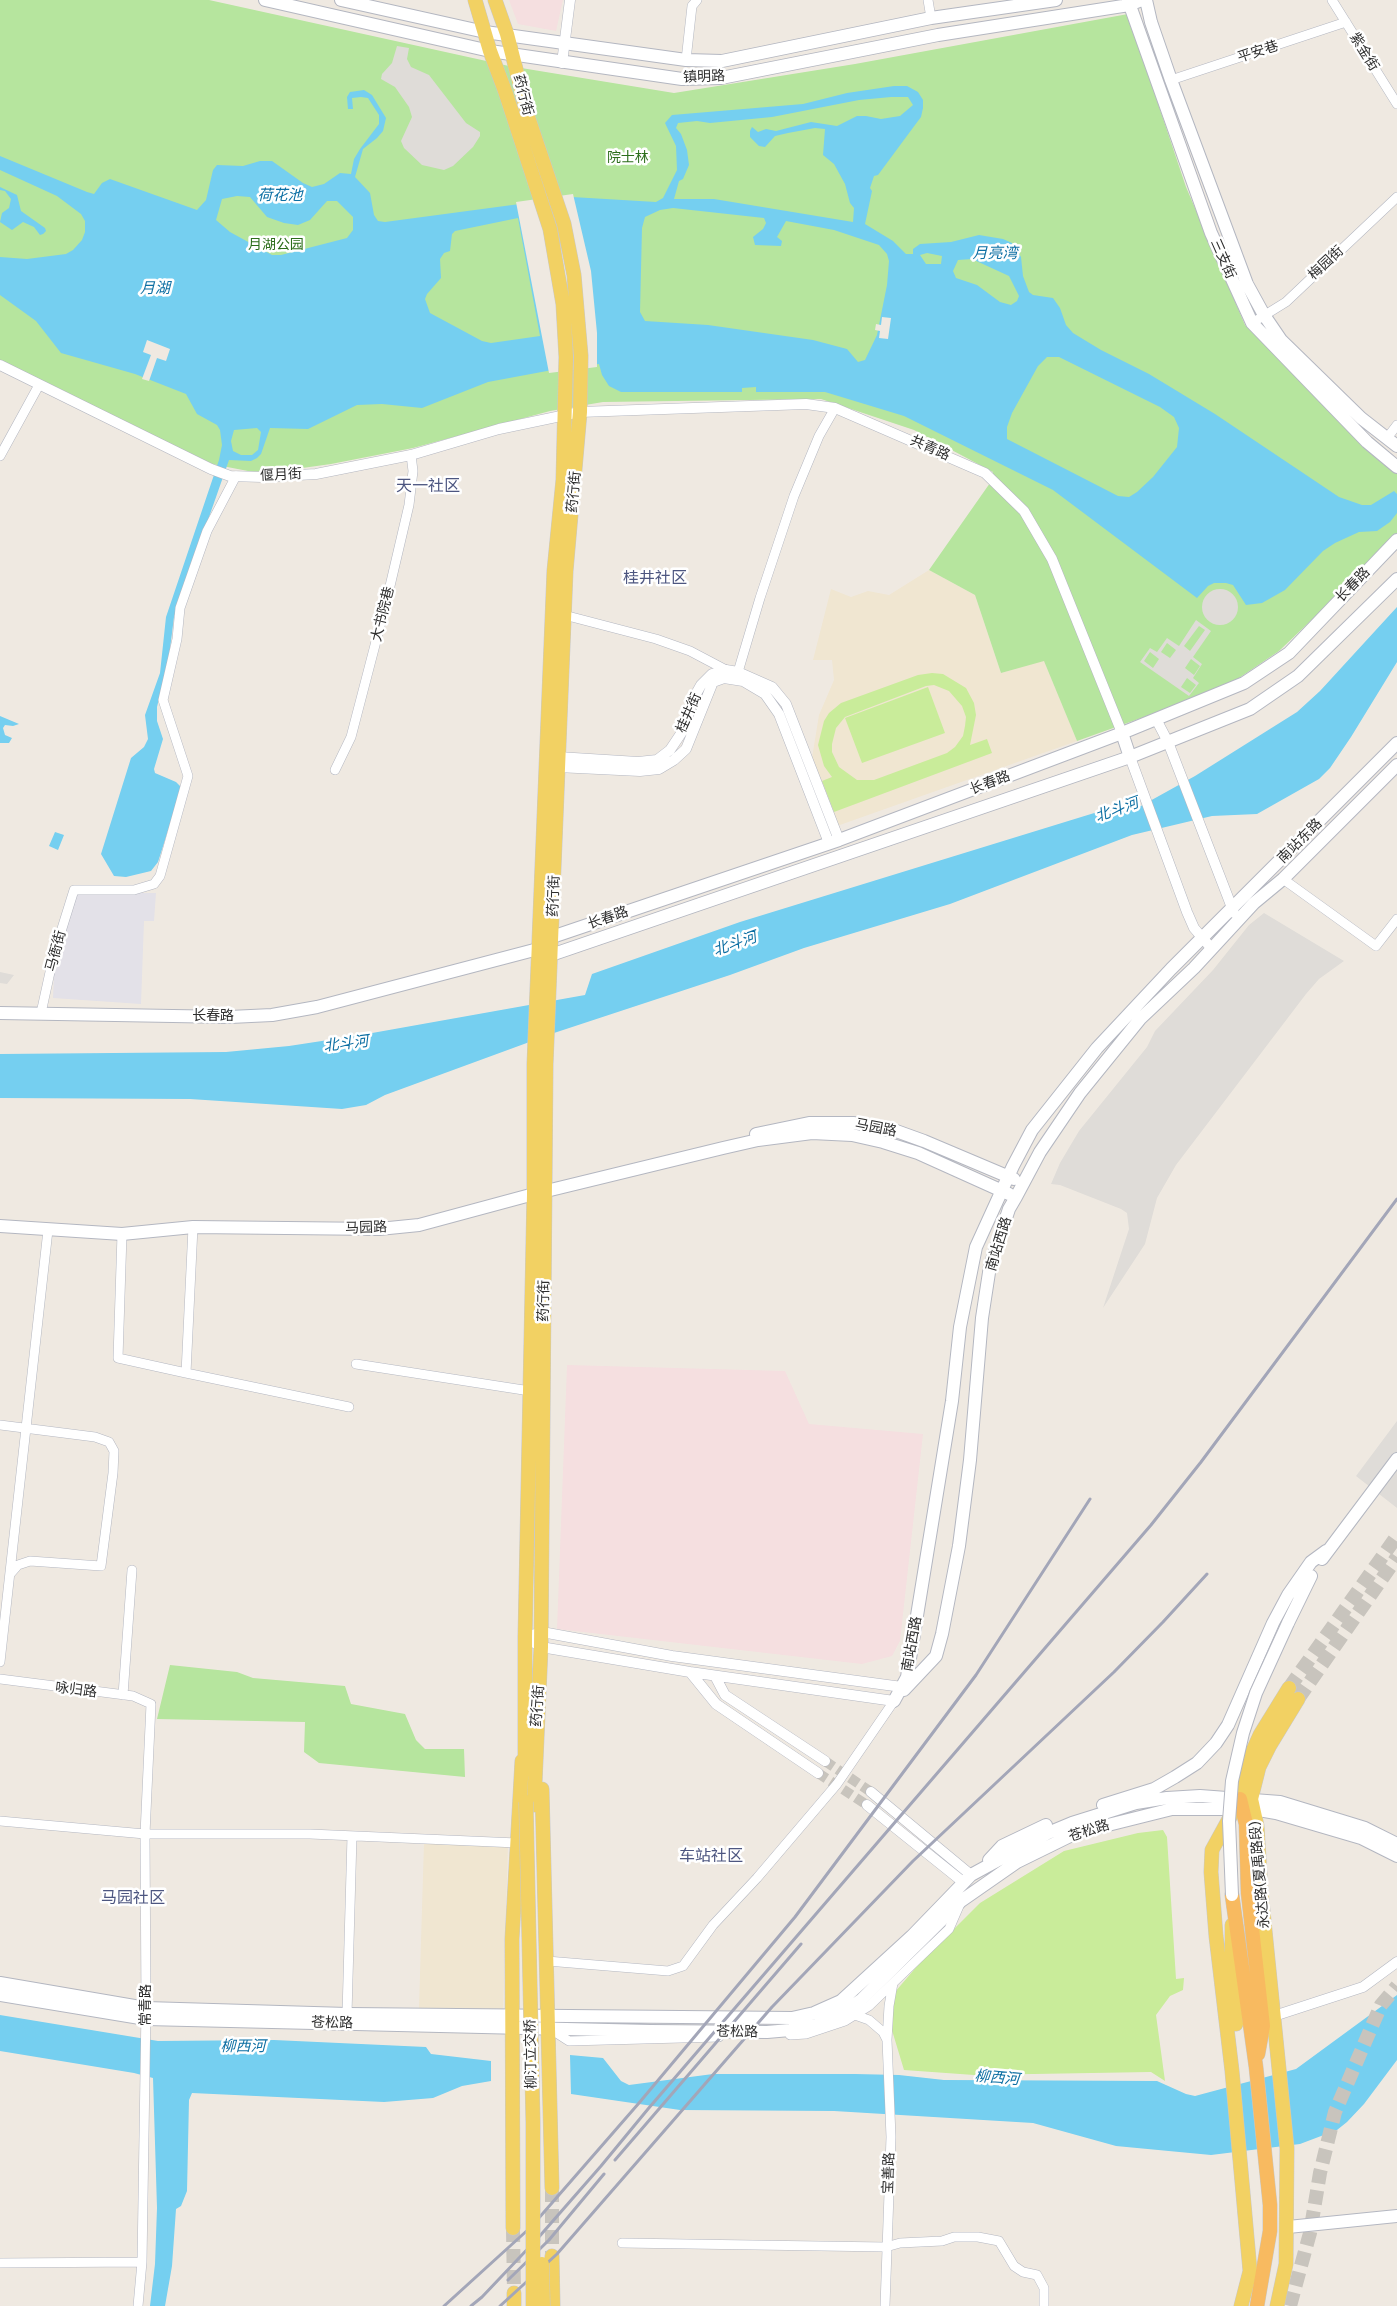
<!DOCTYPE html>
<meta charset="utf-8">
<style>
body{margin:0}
canvas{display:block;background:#efe9e1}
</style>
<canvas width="1397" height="2306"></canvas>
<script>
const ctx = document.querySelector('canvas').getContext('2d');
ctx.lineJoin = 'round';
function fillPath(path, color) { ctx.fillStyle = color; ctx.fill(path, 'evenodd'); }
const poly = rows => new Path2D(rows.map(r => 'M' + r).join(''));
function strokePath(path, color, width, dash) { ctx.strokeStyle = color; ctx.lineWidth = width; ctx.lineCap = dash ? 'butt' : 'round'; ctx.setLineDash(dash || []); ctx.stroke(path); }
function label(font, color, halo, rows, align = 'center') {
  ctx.font = font + ' Figtree,"Noto Sans SC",sans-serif'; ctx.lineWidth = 5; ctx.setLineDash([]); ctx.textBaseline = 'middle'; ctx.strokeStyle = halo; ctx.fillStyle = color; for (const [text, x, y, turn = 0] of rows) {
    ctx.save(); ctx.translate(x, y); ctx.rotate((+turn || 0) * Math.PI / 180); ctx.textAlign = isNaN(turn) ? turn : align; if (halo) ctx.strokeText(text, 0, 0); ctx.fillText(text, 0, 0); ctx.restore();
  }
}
fillPath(poly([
 [77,893,156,893,154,921,144,921,141,1004,53,998,54,974,66,927]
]), '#e3e1e8');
fillPath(poly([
 [929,570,975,595,1001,673,1044,660,1077,741,837,826,812,758,819,715,834,680,832,660,813,660,831,589,851,597,868,591,889,595],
 [424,1842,508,1844,503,2011,419,2008]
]), '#f0e6d1');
fillPath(poly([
 [509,0,563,0,556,31,518,24],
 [567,1365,785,1371,809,1424,923,1434,900,1641,892,1656,862,1664,557,1629]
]), '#f5dfe0');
fillPath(poly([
 [0,0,209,0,509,66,674,93,855,64,1128,14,1186,187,1245,325,1344,423,1397,473,1397,535,1364,570,1279,651,1239,678,1183,703,1077,741,1044,661,1001,673,975,595,929,570,990,483,993,472,914,430,821,399,603,402,550,411,413,448,331,464,295,469,253,472,212,464,0,362],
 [170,1665,237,1672,253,1678,345,1686,351,1704,405,1714,416,1740,425,1749,464,1749,465,1777,319,1763,304,1752,305,1722,157,1719]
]), '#b6e59e');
fillPath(poly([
 [932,673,943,674,966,688,974,703,976,715,970,745,987,739,992,753,834,812,822,781,832,777,824,766,818,745,824,721,829,713,841,703,918,675],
 [934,685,949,691,962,706,966,717,965,726,963,736,955,747,947,753,874,780,857,780,839,767,832,752,832,744,836,728,845,717,926,686],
 [928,687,945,733,862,763,845,718],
 [1163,1830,1167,1837,1176,1979,1184,1978,1183,1990,1170,1996,1156,2015,1165,2081,1151,2072,974,2075,904,2070,891,2027,895,1992,918,1965,980,1903,1064,1851,1138,1833]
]), '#c9ec9a');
fillPath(poly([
 [397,46,409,48,407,59,411,67,429,75,466,123,480,132,480,136,473,147,453,166,444,170,422,165,404,148,401,141,412,117,409,107,395,87,381,79,382,74,392,63],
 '1202 607a18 18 0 1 1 36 0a18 18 0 1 1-36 0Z',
 [1196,620,1211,631,1193,657,1202,664,1193,678,1199,683,1189,696,1140,662,1150,648,1157,652,1167,638,1179,646],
 [1199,626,1205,630,1190,651,1184,646],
 [1167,643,1176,650,1170,658,1161,652],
 [1150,652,1159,659,1153,668,1144,661],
 [1191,659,1200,666,1194,675,1185,668],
 [1187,678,1196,685,1190,693,1181,687],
 [1264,913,1344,961,1319,979,1306,994,1176,1165,1157,1198,1145,1244,1103,1308,1129,1229,1127,1213,1121,1209,1060,1185,1051,1184,1060,1163,1079,1131,1147,1047,1155,1031,1213,970,1249,925],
 [0,972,14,975,7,984,0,983],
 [1397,1421,1397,1508,1356,1476]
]), '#dfdcd8');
fillPath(poly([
 [894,86,907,86,918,92,923,100,923,108,921,117,915,125,878,175,874,176,870,188,872,191,865,224,893,241,906,254,913,254,913,249,920,244,951,242,979,235,1003,239,1012,243,1021,257,1023,276,1029,292,1033,295,1053,298,1060,308,1066,325,1073,333,1101,350,1149,374,1215,414,1339,497,1362,505,1371,505,1394,491,1397,494,1397,513,1390,522,1377,531,1359,532,1335,543,1323,551,1285,590,1262,603,1246,605,1233,585,1226,583,1214,583,1208,586,1197,598,1053,490,904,416,825,392,756,392,756,387,742,388,742,392,621,392,609,386,602,375,599,364,563,368,488,382,422,408,382,404,357,405,308,429,270,428,261,454,257,458,251,461,229,460,174,617,169,657,157,707,157,721,163,739,154,769,155,773,176,782,180,786,180,793,158,862,151,871,126,877,114,876,101,854,131,758,144,747,148,739,145,715,160,673,166,617,219,460,222,445,220,430,217,425,197,414,186,394,135,374,61,353,36,321,0,295,0,257,27,259,66,254,73,250,82,240,85,232,85,221,81,214,57,196,0,170,0,156,87,192,94,194,102,183,110,179,197,210,206,200,213,170,217,165,243,166,260,161,272,161,303,183,312,187,324,184,340,173,351,174,354,159,360,149,379,124,379,115,368,98,361,97,352,98,353,109,348,109,347,97,350,92,364,90,372,95,386,118,383,131,377,138,363,149,355,177,370,193,374,215,378,221,385,222,572,197,656,202,663,198,677,170,676,146,665,123,672,115,803,104,847,93],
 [891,97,908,97,913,105,900,116,881,119,866,116,857,116,837,126,811,122,776,131,766,129,758,132,752,127,750,131,750,137,759,146,765,147,775,136,788,133,815,128,825,129,823,155,834,164,845,184,850,203,854,208,853,222,714,199,674,199,679,181,683,179,689,165,687,150,681,134,676,128,678,123,697,121,710,123,772,117,859,100],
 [237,196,250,197,267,217,284,223,298,225,310,220,327,201,337,201,353,217,353,230,347,238,281,255,272,255,230,232,216,220,222,199],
 [673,208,764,218,766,223,763,229,753,237,755,245,781,246,782,241,777,237,786,221,834,230,879,245,887,254,889,261,887,285,877,335,865,360,858,362,847,349,813,340,708,325,645,321,640,312,642,228,645,217,660,210],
 [518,218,540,336,491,343,482,341,430,313,425,299,427,294,441,278,440,259,444,253,450,251,452,234,455,231],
 [927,253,942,256,941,264,926,264,920,255],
 [972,259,1009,276,1019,296,1017,301,1011,305,1000,302,977,285,956,278,953,271,958,260],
 [1047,357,1059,357,1160,407,1174,417,1179,428,1177,447,1153,477,1137,492,1129,497,1118,496,1007,439,1007,427,1012,413,1038,366],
 [257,428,261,432,258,450,252,455,241,455,233,451,231,441,234,430],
 [0,187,17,195,21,211,45,228,46,231,43,234,40,235,34,227,23,222,12,230,0,222,2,213,9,208,11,199,5,191,0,190],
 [1397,607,1397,662,1351,737,1330,768,1319,779,1257,814,1212,816,1132,835,950,904,804,948,730,975,554,1033,385,1095,366,1105,342,1109,190,1099,0,1098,0,1054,226,1052,289,1046,361,1035,585,995,592,974,740,922,1104,810,1139,807,1195,776,1297,712,1320,691],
 [0,716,19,724,13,726,5,725,3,728,5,735,12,738,9,743,0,743],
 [55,832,64,835,58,850,49,846],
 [1397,1995,1397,2060,1364,2104,1347,2122,1337,2130,1300,2144,1211,2155,1116,2146,1033,2123,834,2111,680,2110,571,2094,570,2055,603,2058,621,2081,629,2085,713,2074,855,2074,899,2075,944,2080,1157,2081,1186,2094,1195,2096,1296,2069],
 [0,2015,158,2041,274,2040,426,2047,431,2054,491,2061,491,2081,462,2086,433,2098,384,2102,192,2093,189,2100,187,2191,181,2206,176,2209,172,2266,165,2306,150,2306,155,2264,157,2208,153,2078,134,2073,0,2051]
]), '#75cff0');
fillPath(poly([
 [573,194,591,271,597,333,597,367,549,373,516,202],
 [882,317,891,318,888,339,879,338,880,331,875,330,876,324,881,325],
 [147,340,170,349,166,361,157,358,149,381,142,379,151,355,143,352]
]), '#efe9e1');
strokePath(poly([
 [825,1761,871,1792],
 [818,1773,867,1805]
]), '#c8c4bd', 10, [10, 5]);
strokePath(poly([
 [1289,1688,1397,1536],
 [1298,1699,1397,1557],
 [552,2188,552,2256],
 [513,2228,514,2293]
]), '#c8c4bd', 14, [14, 7]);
strokePath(poly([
 [1290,2306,1310,2233,1320,2173,1335,2112,1381,2005,1397,1986]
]), '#c8c4bd', 14, [14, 7]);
const minor = poly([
 [928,0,931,18],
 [1332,0,1397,104],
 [686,60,692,6,697,0],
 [1171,80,1346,22],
 [1252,323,1286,302,1397,197],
 [1387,438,1397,425],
 [0,456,39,385],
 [564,615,656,639,690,651,726,670],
 [738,672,760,598,794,496,819,436,835,408],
 [335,770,351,737,386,603,409,505,413,471,411,455],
 [1283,879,1376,946,1397,919],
 [41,1013,54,954,74,890,134,890,154,884,160,876,188,776,163,700,177,639,180,608,207,531,236,476],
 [193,1227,186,1373,349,1407],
 [122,1234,118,1358,186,1373],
 [356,1364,530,1391],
 [0,1425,95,1437,109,1442,114,1451,113,1473,101,1566,30,1561,18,1565,11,1573],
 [0,1662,48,1230],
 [0,1679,133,1696,151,1704,145,1834,146,2008,142,2262,138,2306],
 [123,1695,132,1570],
 [0,1821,145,1834,310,1834,517,1843],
 [547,1961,668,1971,683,1966,713,1925,757,1878,837,1784,894,1701],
 [347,2014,352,1836],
 [855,2015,869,2020,883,2032,887,2040,889,2006,893,1983],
 [555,2032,569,2041,719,2037],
 [790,2035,806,2034,845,2021,869,2006,949,1929,959,1906],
 [622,2243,886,2247,900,2243,942,2241,954,2237,978,2237,999,2241,1014,2266,1023,2272,1037,2275,1044,2288,1044,2306],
 [0,2263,142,2262],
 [885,2306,891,2137,887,2040]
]);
const tertiary = poly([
 [562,63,570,0],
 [0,365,211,469,230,476,262,477,316,474,411,455,499,429,580,412,806,404,835,408,985,473,1024,511,1052,559,1122,733],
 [1156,719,1168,742,1234,913],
 [558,757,638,762,657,760,670,750,684,729,692,701,701,685,712,674,726,670,738,672,772,687,786,704,839,840],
 [1130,757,1187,912,1194,928,1212,949],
 [557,767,640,771,659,769,674,760,686,749,713,682,724,678,743,681,765,694,779,714,829,843],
 [690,1672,716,1704,818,1773],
 [715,1676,725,1695,825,1761],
 [894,1701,690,1672,541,1647,525,1637,542,1632,672,1656,902,1687],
 [871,1792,971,1875],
 [867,1805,963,1882],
 [1274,2016,1363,1987,1397,1962]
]);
const secondary = poly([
 [265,0,490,51,682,79,721,78,938,35,1129,5,1142,0],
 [341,0,485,32,686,60,722,61,931,18,1056,0],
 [1128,0,1211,233,1252,323,1367,442,1397,467],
 [1146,0,1151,22,1171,80,1247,284,1264,315,1281,340,1361,418,1397,446],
 [1122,733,1130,757],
 [542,951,551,955,1130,757,1250,709,1298,676,1397,579],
 [0,1013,230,1017,272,1015,317,1007,538,949,552,937,839,840,1122,733,1244,683,1289,653,1397,540],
 [756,1134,809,1123,853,1123,888,1128,924,1141,1014,1179],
 [0,1226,122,1234,193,1227,379,1229,419,1225,534,1194,723,1148,758,1140,812,1133,852,1135,883,1142,918,1153,1009,1194],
 [1322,1559,1397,1459],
 [1288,1623,1311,1576],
 [904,1690,936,1656,942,1634,959,1546,970,1460,982,1318,990,1266,1009,1209,1016,1197,1040,1152,1080,1093,1140,1019,1194,968,1254,903,1283,879,1397,765],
 [894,1701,907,1677,952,1401,960,1327,976,1247,1013,1166,1032,1130,1097,1048,1171,969,1397,743],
 [1103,1805,1154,1789,1175,1777,1197,1763,1216,1743,1228,1725,1273,1623,1288,1595,1311,1562,1326,1551],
 [989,1860,1002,1846,1046,1825],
 [0,1983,146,2008,347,2014,792,2018,814,2013,841,2001,912,1936,971,1875,1048,1833,1072,1823,1136,1803,1167,1798,1200,1796,1280,1802,1365,1828,1397,1844],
 [0,1995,146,2019,650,2031,767,2032,790,2030,816,2025,841,2014,861,2000,961,1901,1017,1862,1076,1833,1172,1809,1253,1809,1276,1813,1361,1838,1397,1856],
 [1288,2227,1397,2216]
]);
const primary = poly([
 [475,0,490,51,505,91,550,229,563,304,566,357,563,480,554,571,534,1064,534,1194,525,1637,525,1770],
 [495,0,507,34,529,120,564,224,574,275,581,356,580,412,566,571,546,1064,541,1647,534,1805],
 [542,1789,552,2188],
 [1232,1925,1232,1985,1236,2024],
 [513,2228,512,1939,522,1761],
 [552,2256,553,2306],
 [514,2293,514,2306],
 [1241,2306,1250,2271,1232,2071,1216,1936,1211,1872,1212,1850,1240,1799,1246,1766,1260,1735,1289,1688],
 [1277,2306,1286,2264,1287,2148,1261,1891,1257,1826,1251,1799,1259,1767,1270,1745,1298,1699]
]);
const trunk = poly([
 [1240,1799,1246,1824,1248,1893,1263,2026,1258,2054],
 [1232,1895,1256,2067,1270,2205,1270,2231,1257,2306]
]);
strokePath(minor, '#b4b7c1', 10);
strokePath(tertiary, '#b4b7c1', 11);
strokePath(secondary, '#b4b7c1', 14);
strokePath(primary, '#c9c9c9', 15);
strokePath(trunk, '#c9c9c9', 15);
strokePath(minor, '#fff', 9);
strokePath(tertiary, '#fff', 10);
strokePath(secondary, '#fff', 12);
strokePath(primary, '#f2d163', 14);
strokePath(trunk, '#f8ba60', 14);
strokePath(poly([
 [615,2160,801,1944],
 [508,2280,549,2240,604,2174],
 [444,2306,531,2227,639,2103,795,1917,976,1675,1090,1499],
 [471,2306,482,2297,538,2238,601,2166,648,2109,1151,1525,1201,1462,1397,1199],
 [500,2306,557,2254,772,2007,913,1861,1114,1672,1163,1622,1207,1574]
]), '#a3a6b8', 3);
const secondaryBridge = poly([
 [1232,1895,1229,1821,1232,1781,1243,1733,1256,1693,1288,1623]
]);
const primaryBridge = poly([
 [526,1802,533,2122,533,2306],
 [542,2264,543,2306]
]);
strokePath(secondaryBridge, '#b4b7c1', 14, []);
strokePath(primaryBridge, '#c9c9c9', 15, []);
strokePath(secondaryBridge, '#fff', 12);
strokePath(primaryBridge, '#f2d163', 14);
label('14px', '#2e2e2e', '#fff', [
 ["平安巷",1258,52,-18],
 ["紫金街",1364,52,58],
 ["镇明路",704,77,-2],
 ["药行街",523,95,75],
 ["三支街",1223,259,66],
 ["梅园街",1326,263,-43],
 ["共青路",930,448,24],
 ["偃月街",281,475,-3],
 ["药行街",574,492,-85],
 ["长春路",1353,585,-46],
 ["大书院巷",383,614,-76],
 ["桂井街",689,713,-66],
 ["长春路",990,783,-21],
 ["南站东路",1300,841,-45],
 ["药行街",554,896,-88],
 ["长春路",608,918,-19],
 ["马衙街",56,951,-75],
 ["长春路",213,1016],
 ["马园路",876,1128,11],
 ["马园路",366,1228,-2],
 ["南站西路",999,1244,-73],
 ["药行街",544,1301,-89],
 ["南站西路",912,1644,-80],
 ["咏归路",76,1690,7],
 ["药行街",538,1706,-86],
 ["苍松路",1089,1831,-18],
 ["永达路(夏禹路段)",1260,1875,-95],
 ["常青路",146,2005,-90],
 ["苍松路",332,2023,1],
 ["苍松路",737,2032,1],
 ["柳汀立交桥",531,2054,-91],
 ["宝善路",889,2173,-88]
]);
label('14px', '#2c6e1b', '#fff', [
 ["院士林",628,158],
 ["月湖公园",276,245]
]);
label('italic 15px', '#0d6fa3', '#fff', [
 ["荷花池",280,196],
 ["月亮湾",995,254],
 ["月湖",155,289],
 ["北斗河",1117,810,-20],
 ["北斗河",735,944,-19],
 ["北斗河",346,1044,-7],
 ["柳西河",243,2047],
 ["柳西河",997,2078,5]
]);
label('16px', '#4d5680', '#fff', [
 ["天一社区",428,486],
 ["桂井社区",655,578],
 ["车站社区",711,1856],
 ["马园社区",133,1898]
]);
</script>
